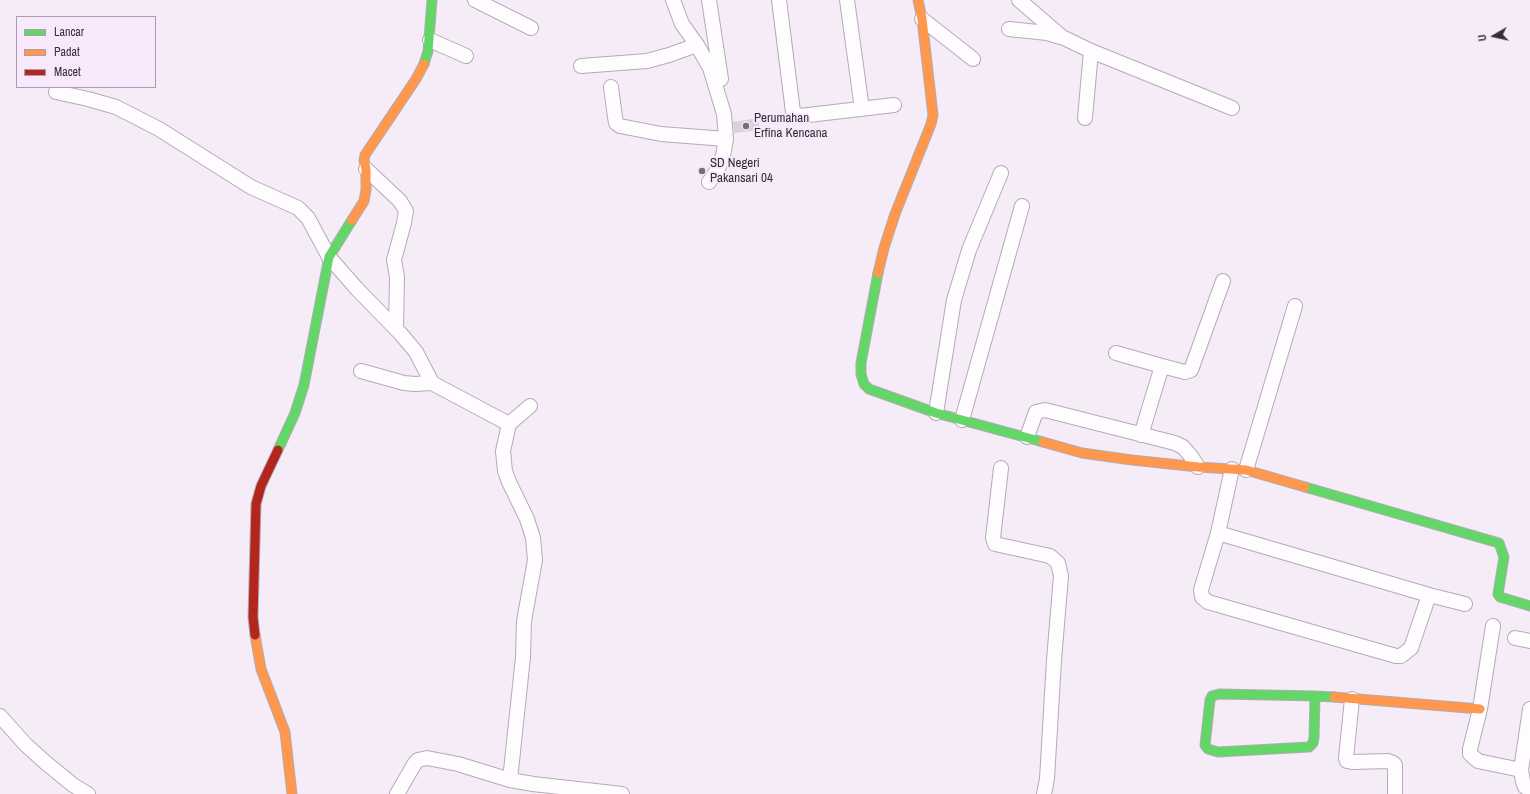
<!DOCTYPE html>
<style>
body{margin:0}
#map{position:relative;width:1530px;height:794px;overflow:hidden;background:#f5ecf7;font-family:"Archivo Narrow",sans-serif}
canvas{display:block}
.legend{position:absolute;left:16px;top:16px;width:140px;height:72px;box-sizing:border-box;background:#f8e8fc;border:1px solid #aa9dac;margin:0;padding:5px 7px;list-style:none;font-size:12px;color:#342d35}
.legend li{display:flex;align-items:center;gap:8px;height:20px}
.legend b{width:20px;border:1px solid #aa9dac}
.north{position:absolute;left:1474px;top:16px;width:40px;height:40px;-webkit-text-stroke:3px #f8e8fc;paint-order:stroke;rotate:261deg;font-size:11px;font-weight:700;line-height:16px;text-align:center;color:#342d35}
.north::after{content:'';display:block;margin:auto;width:14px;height:18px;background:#342d35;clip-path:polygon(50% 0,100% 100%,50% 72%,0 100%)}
</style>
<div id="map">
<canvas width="1530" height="794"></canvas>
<ul class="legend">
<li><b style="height:5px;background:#63d668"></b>Lancar</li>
<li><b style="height:5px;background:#ff974d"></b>Padat</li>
<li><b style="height:5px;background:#b3261e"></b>Macet</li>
</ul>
<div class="north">U</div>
</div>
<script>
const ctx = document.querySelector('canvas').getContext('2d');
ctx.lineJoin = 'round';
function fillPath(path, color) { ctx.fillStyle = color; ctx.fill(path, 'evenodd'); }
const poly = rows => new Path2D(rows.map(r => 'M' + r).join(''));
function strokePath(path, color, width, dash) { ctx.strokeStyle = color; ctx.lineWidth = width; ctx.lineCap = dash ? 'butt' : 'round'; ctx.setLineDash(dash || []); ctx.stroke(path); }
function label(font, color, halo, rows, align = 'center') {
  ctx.font = font + ' "Archivo Narrow",sans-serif'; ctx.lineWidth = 4; ctx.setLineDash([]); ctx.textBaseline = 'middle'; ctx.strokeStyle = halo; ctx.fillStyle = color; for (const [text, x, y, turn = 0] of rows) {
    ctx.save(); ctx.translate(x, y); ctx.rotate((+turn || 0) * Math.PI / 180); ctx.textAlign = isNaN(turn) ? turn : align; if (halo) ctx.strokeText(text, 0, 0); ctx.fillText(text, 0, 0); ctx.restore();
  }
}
fillPath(poly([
 [758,118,760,130,734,133,733,122]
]), '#d7d1db');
const street = poly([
 [475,0,531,28],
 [673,0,682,24,697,45,710,68,724,114,726,139,723,156,718,169,709,182],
 [709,0,721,79],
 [779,0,793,112,800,116,894,105],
 [847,0,862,109],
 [1019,0,1062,37,1091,51,1232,108],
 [922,19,973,59],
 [1009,29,1047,33,1060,37],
 [430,40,466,56],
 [581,66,647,61,669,55,697,45],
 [611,87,615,117,616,123,620,126,661,134,726,139],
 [56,92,88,99,116,107,159,129,251,187,298,208,308,218,329,257,357,289,400,333,416,352,432,383],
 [1085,118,1091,51],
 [366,169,400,201,406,211,404,223,394,260,397,277,396,329],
 [1116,353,1162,366],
 [361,371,404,383,415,384,432,383,509,424],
 [936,413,954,300,969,250,1001,173],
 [962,420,1022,206],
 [1141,435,1162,366,1185,372,1191,370,1223,281],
 [1027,437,1036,412,1045,410,1175,443,1183,447,1190,455,1198,467],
 [1001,468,993,538,995,544,1050,556,1058,563,1061,576,1054,660,1047,779,1044,794],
 [1232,469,1218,533,1201,590,1202,597,1208,602,1396,656,1401,656,1411,648,1429,595,1465,604],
 [1246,470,1295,306],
 [1218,533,1429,595],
 [1493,626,1480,709,1470,749,1470,754,1478,761,1521,770,1523,782,1525,787,1530,789],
 [1515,638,1530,641],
 [1352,699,1346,758,1347,761,1352,762,1388,761,1393,763,1395,765,1395,794],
 [0,716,26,745,46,763,73,785,88,794],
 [1521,770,1530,709],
 [510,780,523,657,524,621,535,560,533,538,527,519,509,482,505,471,503,451,509,424,530,406],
 [397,794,415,763,418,760,427,758,458,764,510,780,533,784,622,794]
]);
const fast = poly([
 [424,64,428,51,432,0],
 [878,273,861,363,861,374,864,384,869,389,936,413,1043,442],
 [278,450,295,413,304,385,329,257,352,220],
 [1305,487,1499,543,1504,557,1498,594,1500,597,1530,606],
 [1315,696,1314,738,1313,743,1309,747,1218,752,1208,749,1205,745,1210,700,1212,696,1219,694,1315,696,1334,697]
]);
const slow = poly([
 [352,220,364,201,366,190,366,169,364,160,365,155,416,79,424,64],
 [878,273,884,248,895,214,931,124,933,115,922,19,918,0],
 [1043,442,1082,453,1132,460,1198,467,1246,470,1305,487],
 [255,635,261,669,285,732,292,794],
 [1334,697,1480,709]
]);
const jam = poly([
 [255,635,253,617,256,504,261,486,278,450]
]);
strokePath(street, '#b2acb4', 16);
strokePath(fast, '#b2acb4', 11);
strokePath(slow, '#b2acb4', 11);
strokePath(jam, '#b2acb4', 11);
strokePath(street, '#fefcfe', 14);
strokePath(fast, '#63d668', 9);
strokePath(slow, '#ff974d', 9);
strokePath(jam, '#b3261e', 9);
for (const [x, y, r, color] of [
 [746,126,4,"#787079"],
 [702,171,4,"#787079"]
]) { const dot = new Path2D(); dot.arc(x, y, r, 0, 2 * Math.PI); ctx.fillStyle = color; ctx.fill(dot); strokePath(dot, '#f8e8fc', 1.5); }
label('13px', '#342d35', '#f8e8fc', [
 ["Perumahan",754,119],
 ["Erfina Kencana",754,134],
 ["SD Negeri",710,164],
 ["Pakansari 04",710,179]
], 'left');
</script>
